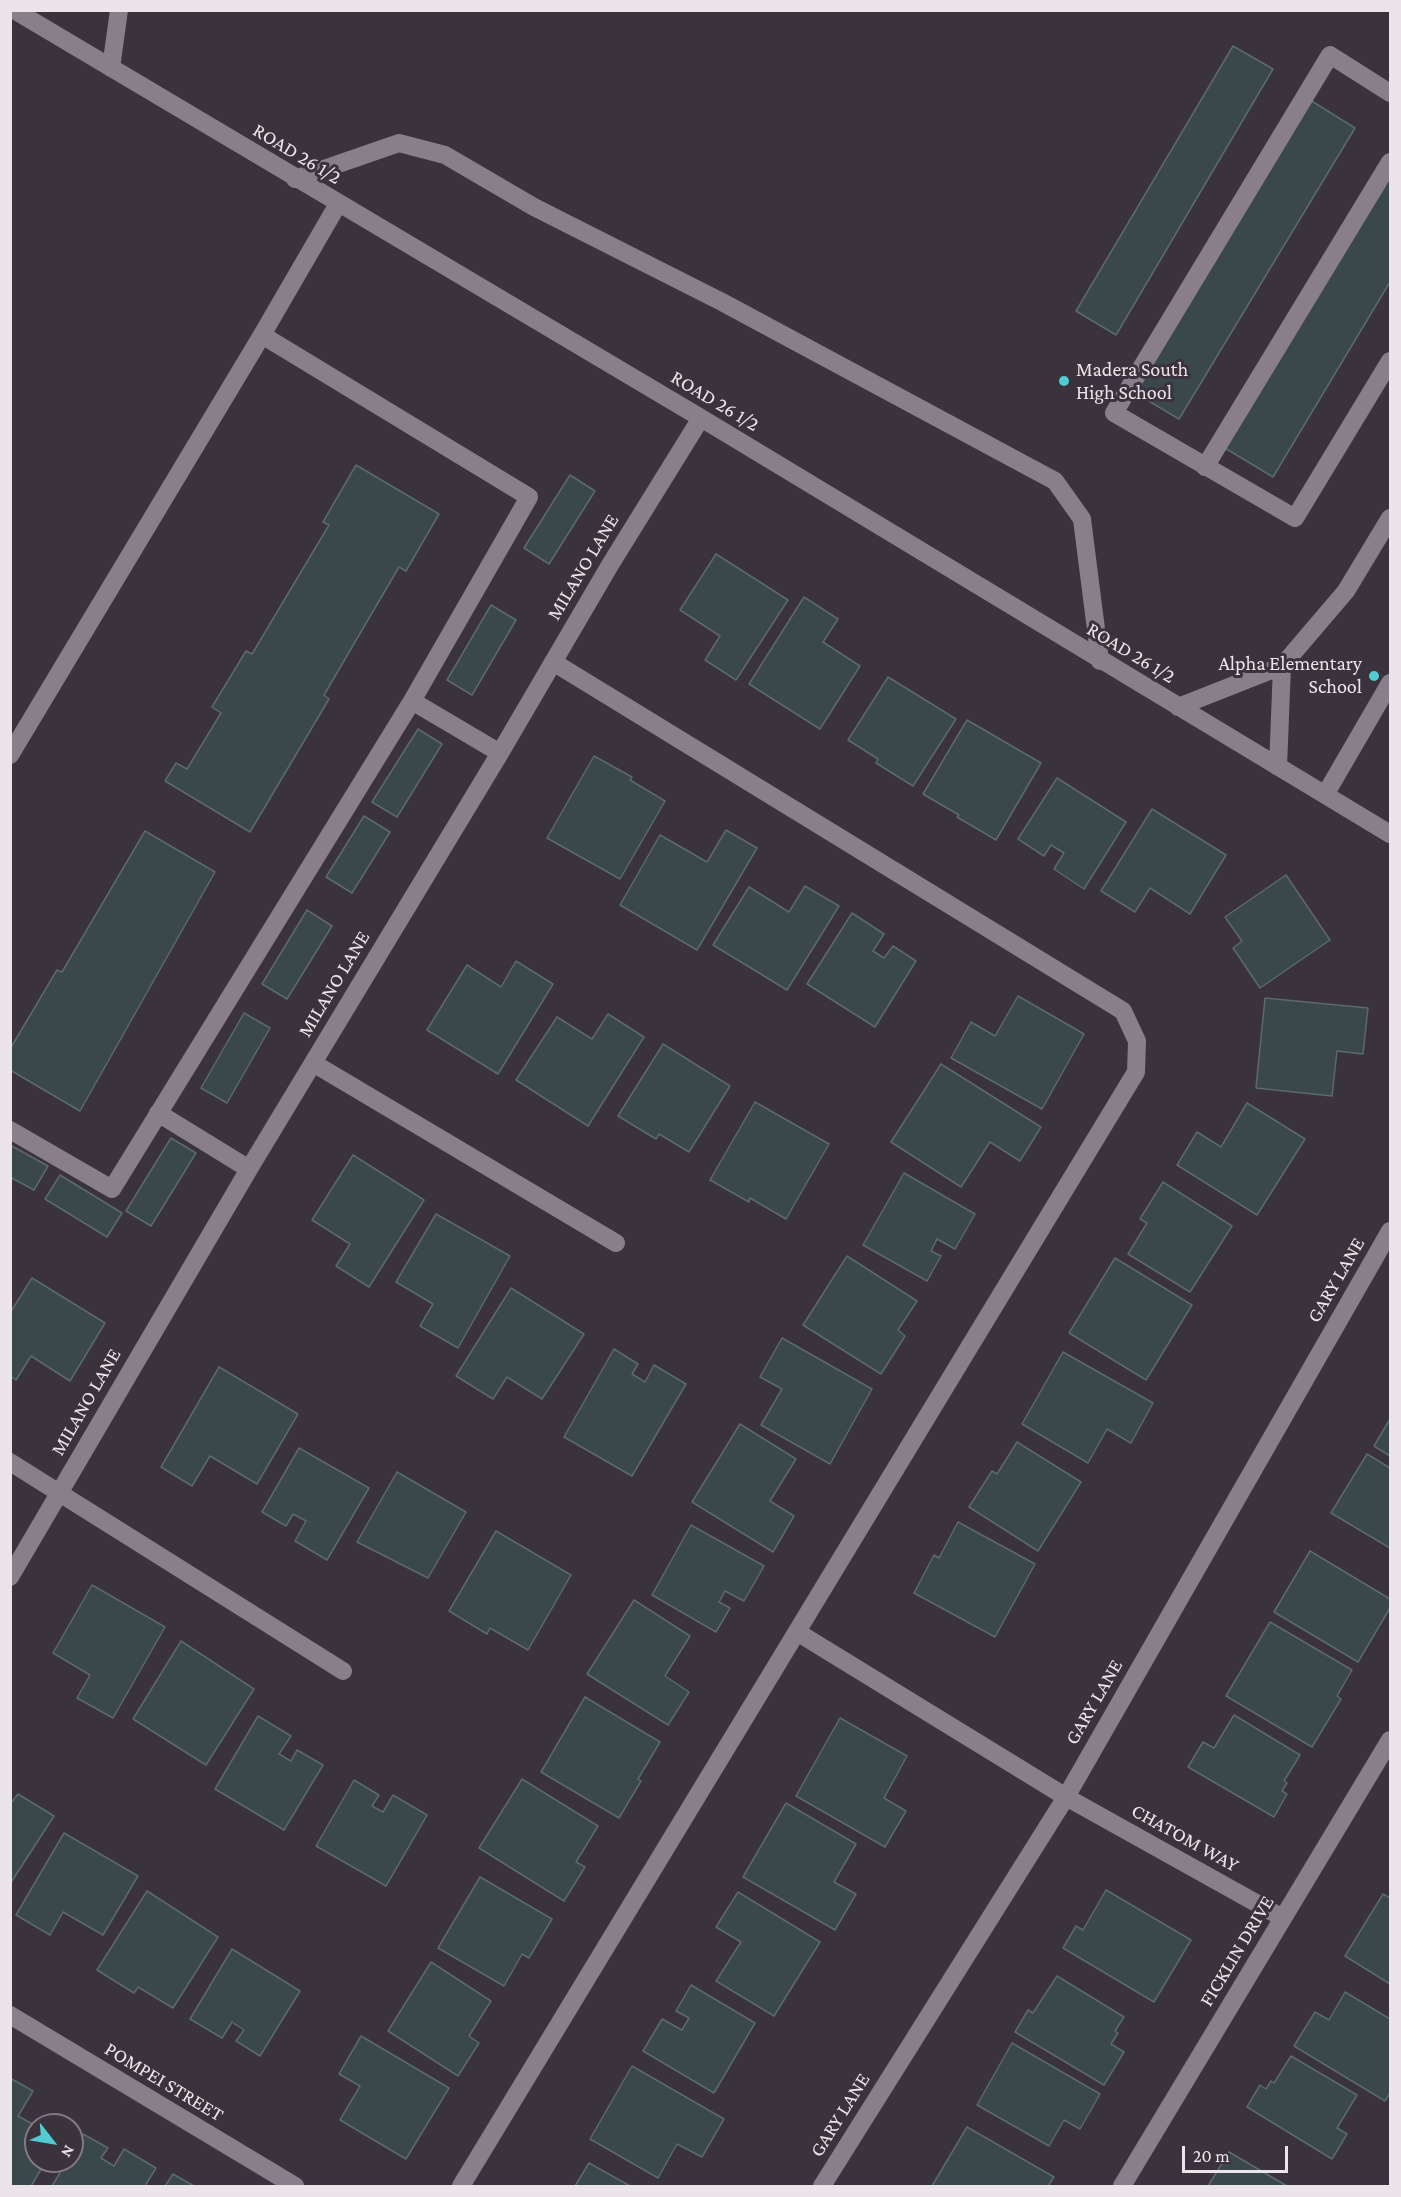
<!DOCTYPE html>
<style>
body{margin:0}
#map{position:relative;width:1401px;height:2197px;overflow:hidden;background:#3b333b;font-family:"Crimson Pro",serif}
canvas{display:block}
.frame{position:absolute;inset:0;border:12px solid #ebe5eb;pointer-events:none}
.north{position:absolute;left:24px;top:2113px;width:60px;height:60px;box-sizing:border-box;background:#3b333b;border:2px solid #817a81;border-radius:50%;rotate:121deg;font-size:16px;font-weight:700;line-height:24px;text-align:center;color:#ebe5eb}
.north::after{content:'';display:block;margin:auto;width:21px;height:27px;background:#51ccd2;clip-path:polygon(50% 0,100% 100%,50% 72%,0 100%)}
.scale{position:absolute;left:1182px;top:2146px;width:106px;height:27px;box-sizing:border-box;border:3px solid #ebe5eb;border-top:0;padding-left:8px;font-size:18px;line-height:21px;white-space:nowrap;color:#ebe5eb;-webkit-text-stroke:4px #3b333b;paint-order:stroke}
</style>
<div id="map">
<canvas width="1401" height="2197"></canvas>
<div class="frame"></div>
<div class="north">N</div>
<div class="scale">20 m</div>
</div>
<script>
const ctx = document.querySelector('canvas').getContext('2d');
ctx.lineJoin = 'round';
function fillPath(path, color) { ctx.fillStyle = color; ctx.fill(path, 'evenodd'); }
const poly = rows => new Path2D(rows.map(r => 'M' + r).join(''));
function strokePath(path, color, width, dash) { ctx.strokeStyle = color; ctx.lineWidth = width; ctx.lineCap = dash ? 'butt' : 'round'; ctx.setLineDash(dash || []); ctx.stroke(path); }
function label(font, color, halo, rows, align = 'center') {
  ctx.font = font + ' "Crimson Pro",serif'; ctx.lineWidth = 6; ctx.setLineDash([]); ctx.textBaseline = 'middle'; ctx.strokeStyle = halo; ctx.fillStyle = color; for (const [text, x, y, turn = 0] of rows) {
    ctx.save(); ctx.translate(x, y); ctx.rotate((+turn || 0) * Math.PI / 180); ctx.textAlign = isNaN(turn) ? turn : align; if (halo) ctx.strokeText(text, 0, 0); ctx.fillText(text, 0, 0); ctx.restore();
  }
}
const building = poly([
 [1233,46,1273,69,1116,335,1076,311,1233,46],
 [1302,95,1355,128,1179,419,1125,387,1302,95],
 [1390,163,1390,282,1273,477,1220,445,1390,163],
 [356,465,439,514,406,571,399,567,324,695,329,699,250,832,165,781,176,763,187,769,221,713,212,707,246,651,252,654,329,525,323,522,356,465],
 [570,475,595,491,549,564,524,548,570,475],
 [716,554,788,600,736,680,705,660,720,636,680,610,716,554],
 [804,597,838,619,823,642,860,666,820,729,749,684,804,597],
 [491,605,516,620,472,695,447,680,491,605],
 [888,677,956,719,913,786,876,763,878,759,848,740,888,677],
 [967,720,1041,763,996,840,957,817,959,815,923,794,967,720],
 [418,729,442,744,397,817,372,802,418,729],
 [594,756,632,777,630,780,665,801,620,879,547,838,594,756],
 [1057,778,1126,822,1084,889,1054,869,1064,853,1051,845,1044,856,1018,839,1057,778],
 [1152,809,1226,855,1190,914,1150,888,1135,912,1101,891,1152,809],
 [364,816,390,832,352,893,326,877,364,816],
 [726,830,757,848,697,950,620,905,660,835,707,862,726,830],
 [145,831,215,872,80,1111,10,1070,10,1049,57,970,62,972,145,831],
 [1286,875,1330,940,1260,988,1233,948,1242,941,1225,917,1286,875],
 [805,886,839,906,787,990,713,945,749,887,789,912,805,886],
 [307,910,332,926,287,999,262,984,307,910],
 [852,913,884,934,873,951,884,958,893,946,916,961,875,1027,807,984,852,913],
 [516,961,553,984,498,1074,427,1030,467,965,501,987,516,961],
 [1018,996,1084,1034,1042,1109,951,1058,971,1022,995,1036,1018,996],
 [1265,998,1368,1008,1363,1054,1337,1051,1332,1096,1256,1088,1265,998],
 [244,1013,270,1028,227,1103,201,1088,244,1013],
 [608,1014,644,1037,588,1126,516,1080,557,1017,592,1039,608,1014],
 [663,1044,730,1086,689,1152,659,1134,656,1139,618,1116,663,1044],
 [941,1064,1041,1127,1020,1161,990,1142,961,1187,891,1142,941,1064],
 [755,1102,829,1144,786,1219,750,1198,749,1202,710,1180,755,1102],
 [1247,1103,1305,1139,1257,1215,1177,1165,1197,1132,1221,1147,1247,1103],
 [171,1138,196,1153,151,1226,126,1211,171,1138],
 [10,1145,48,1166,34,1190,10,1177,10,1145],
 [353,1155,424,1200,369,1287,336,1266,350,1244,312,1220,353,1155],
 [904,1173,975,1214,955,1249,937,1239,931,1251,941,1256,927,1281,863,1245,904,1173],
 [60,1175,122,1213,107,1237,45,1199,60,1175],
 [1163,1182,1232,1226,1190,1292,1128,1254,1147,1223,1140,1219,1163,1182],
 [436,1214,510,1256,458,1348,420,1326,433,1304,396,1282,436,1214],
 [847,1256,917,1301,898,1330,905,1336,881,1374,803,1325,847,1256],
 [1115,1258,1192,1305,1146,1380,1069,1333,1115,1258],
 [32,1278,105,1323,70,1381,31,1356,16,1380,10,1376,10,1313,32,1278],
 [511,1288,584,1334,542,1399,507,1377,493,1399,456,1376,511,1288],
 [782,1338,872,1389,830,1464,761,1425,782,1389,760,1377,782,1338],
 [614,1349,638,1364,632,1374,645,1382,654,1365,686,1384,632,1476,564,1437,614,1349],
 [1063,1352,1153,1403,1131,1443,1107,1429,1088,1463,1022,1424,1063,1352],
 [219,1367,298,1414,257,1484,210,1456,192,1486,161,1467,219,1367],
 [1390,1419,1390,1456,1374,1446,1390,1419],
 [740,1424,796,1459,770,1501,794,1516,773,1552,692,1502,740,1424],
 [1017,1442,1081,1482,1038,1551,969,1507,992,1471,997,1474,1017,1442],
 [299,1448,369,1488,327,1560,295,1541,306,1521,293,1514,286,1526,262,1512,299,1448],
 [1367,1454,1390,1468,1390,1548,1331,1513,1367,1454],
 [397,1472,466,1512,428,1578,357,1542,397,1472],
 [958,1522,1035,1564,995,1637,914,1593,934,1555,939,1558,958,1522],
 [691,1525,764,1566,744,1601,725,1591,719,1602,730,1608,716,1632,652,1595,691,1525],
 [496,1531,571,1575,528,1650,490,1628,487,1634,449,1611,496,1531],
 [1310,1551,1390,1599,1390,1608,1358,1662,1274,1612,1310,1551],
 [92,1585,165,1627,113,1718,77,1698,90,1675,53,1653,92,1585],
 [634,1600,690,1636,665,1676,689,1692,668,1725,587,1674,634,1600],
 [1270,1622,1352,1670,1337,1696,1341,1699,1312,1747,1226,1696,1270,1622],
 [181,1641,254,1689,206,1765,133,1719,181,1641],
 [585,1697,660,1742,638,1779,641,1781,619,1818,541,1772,585,1697],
 [1234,1715,1300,1755,1284,1781,1287,1783,1282,1791,1287,1794,1274,1817,1188,1767,1203,1742,1214,1748,1234,1715],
 [258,1716,291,1736,279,1754,291,1761,297,1750,323,1765,284,1830,215,1789,258,1716],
 [840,1718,907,1756,884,1798,906,1811,885,1847,796,1796,840,1718],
 [522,1779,598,1826,576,1862,585,1867,564,1901,479,1848,522,1779],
 [354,1780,379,1795,372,1806,383,1812,393,1795,427,1815,386,1886,316,1846,354,1780],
 [18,1794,54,1816,10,1884,10,1804,18,1794],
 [786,1803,856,1844,834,1882,856,1894,835,1930,743,1877,786,1803],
 [64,1833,138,1876,103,1935,63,1912,50,1935,16,1915,64,1833],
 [480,1877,552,1919,529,1958,522,1954,504,1986,438,1948,480,1877],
 [1106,1890,1191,1940,1154,2002,1063,1948,1076,1926,1083,1930,1106,1890],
 [147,1891,218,1937,173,2008,138,1987,134,1993,97,1970,147,1891],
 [738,1892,820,1942,774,2016,716,1981,741,1942,716,1927,738,1892],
 [1383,1894,1390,1898,1390,1984,1345,1956,1383,1894],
 [232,1949,300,1991,260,2056,236,2041,244,2030,232,2022,222,2038,190,2019,232,1949],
 [431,1962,491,2001,469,2036,479,2043,458,2076,388,2031,431,1962],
 [1057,1976,1124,2017,1115,2031,1118,2033,1111,2044,1124,2052,1104,2085,1015,2032,1028,2010,1033,2013,1057,1976],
 [691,1985,755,2023,714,2093,643,2051,662,2019,682,2030,689,2018,676,2011,691,1985],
 [1345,1992,1390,2019,1390,2093,1385,2101,1294,2046,1315,2012,1329,2020,1345,1992],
 [361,2036,449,2088,406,2159,340,2120,360,2086,339,2074,361,2036],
 [1012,2043,1100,2094,1080,2129,1064,2120,1049,2146,977,2105,1012,2043],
 [1291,2056,1357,2095,1337,2128,1347,2134,1332,2159,1247,2107,1260,2085,1266,2089,1271,2081,1274,2083,1291,2056],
 [632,2066,724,2119,702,2157,677,2144,658,2178,590,2139,632,2066],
 [10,2078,33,2091,18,2116,36,2126,36,2161,46,2161,31,2186,10,2186,10,2078],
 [967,2127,1054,2177,1048,2186,932,2186,967,2127],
 [83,2134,108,2148,101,2158,114,2166,124,2149,156,2168,145,2186,52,2186,67,2161,72,2161,72,2153,83,2134],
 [1229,2152,1287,2186,1208,2186,1229,2152],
 [589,2163,630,2186,575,2186,589,2163],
 [173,2174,194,2186,165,2186,173,2174]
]);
fillPath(building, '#3a4849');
strokePath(building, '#5b6a6b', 1.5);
strokePath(poly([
 [14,10,701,418,1390,834],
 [111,68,119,10],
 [1390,93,1330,55,1114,413,1295,518,1390,361],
 [295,179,399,143,445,155,534,207,722,302,1055,481,1082,519,1100,661],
 [262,335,529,497,412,701],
 [1205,467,1390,162],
 [1178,707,1282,666,1346,591,1390,518],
 [10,755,262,335,338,204],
 [1278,767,1282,666],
 [1325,795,1390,683],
 [313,1063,616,1243],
 [158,1113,249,1169],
 [10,1130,112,1189,412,701,500,753],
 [10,1462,343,1671],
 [10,1577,249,1169,500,753,610,565,701,418],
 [797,1632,1066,1797,1283,1918],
 [10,2015,295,2186],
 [461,2186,1136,1072,1137,1041,1123,1011,553,662],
 [822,2186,1066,1797,1390,1231],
 [1122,2186,1390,1740]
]), '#887f88', 18);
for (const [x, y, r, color] of [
 [1064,381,6,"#51ccd2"],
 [1374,676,6,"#51ccd2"]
]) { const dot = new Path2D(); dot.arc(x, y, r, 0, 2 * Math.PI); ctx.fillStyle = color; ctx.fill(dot); strokePath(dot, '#3b333b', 2); }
label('20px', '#ebe5eb', '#3b333b', [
 ["ROAD 26 1/2",297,154,31],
 ["ROAD 26 1/2",715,401,31],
 ["MILANO LANE",583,567,-59],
 ["ROAD 26 1/2",1131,653,31],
 ["MILANO LANE",334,984,-59],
 ["GARY LANE",1336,1280,-60],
 ["MILANO LANE",86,1402,-60],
 ["GARY LANE",1094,1702,-60],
 ["CHATOM WAY",1185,1838,29],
 ["FICKLIN DRIVE",1237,1951,-59],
 ["POMPEI STREET",164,2082,31],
 ["GARY LANE",840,2115,-58]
]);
label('20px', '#ebe5eb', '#3b333b', [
 ["Madera South",1076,370],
 ["High School",1076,393],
 ["Alpha Elementary",1362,664,"right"],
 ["School",1362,687,"right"]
], 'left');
</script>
